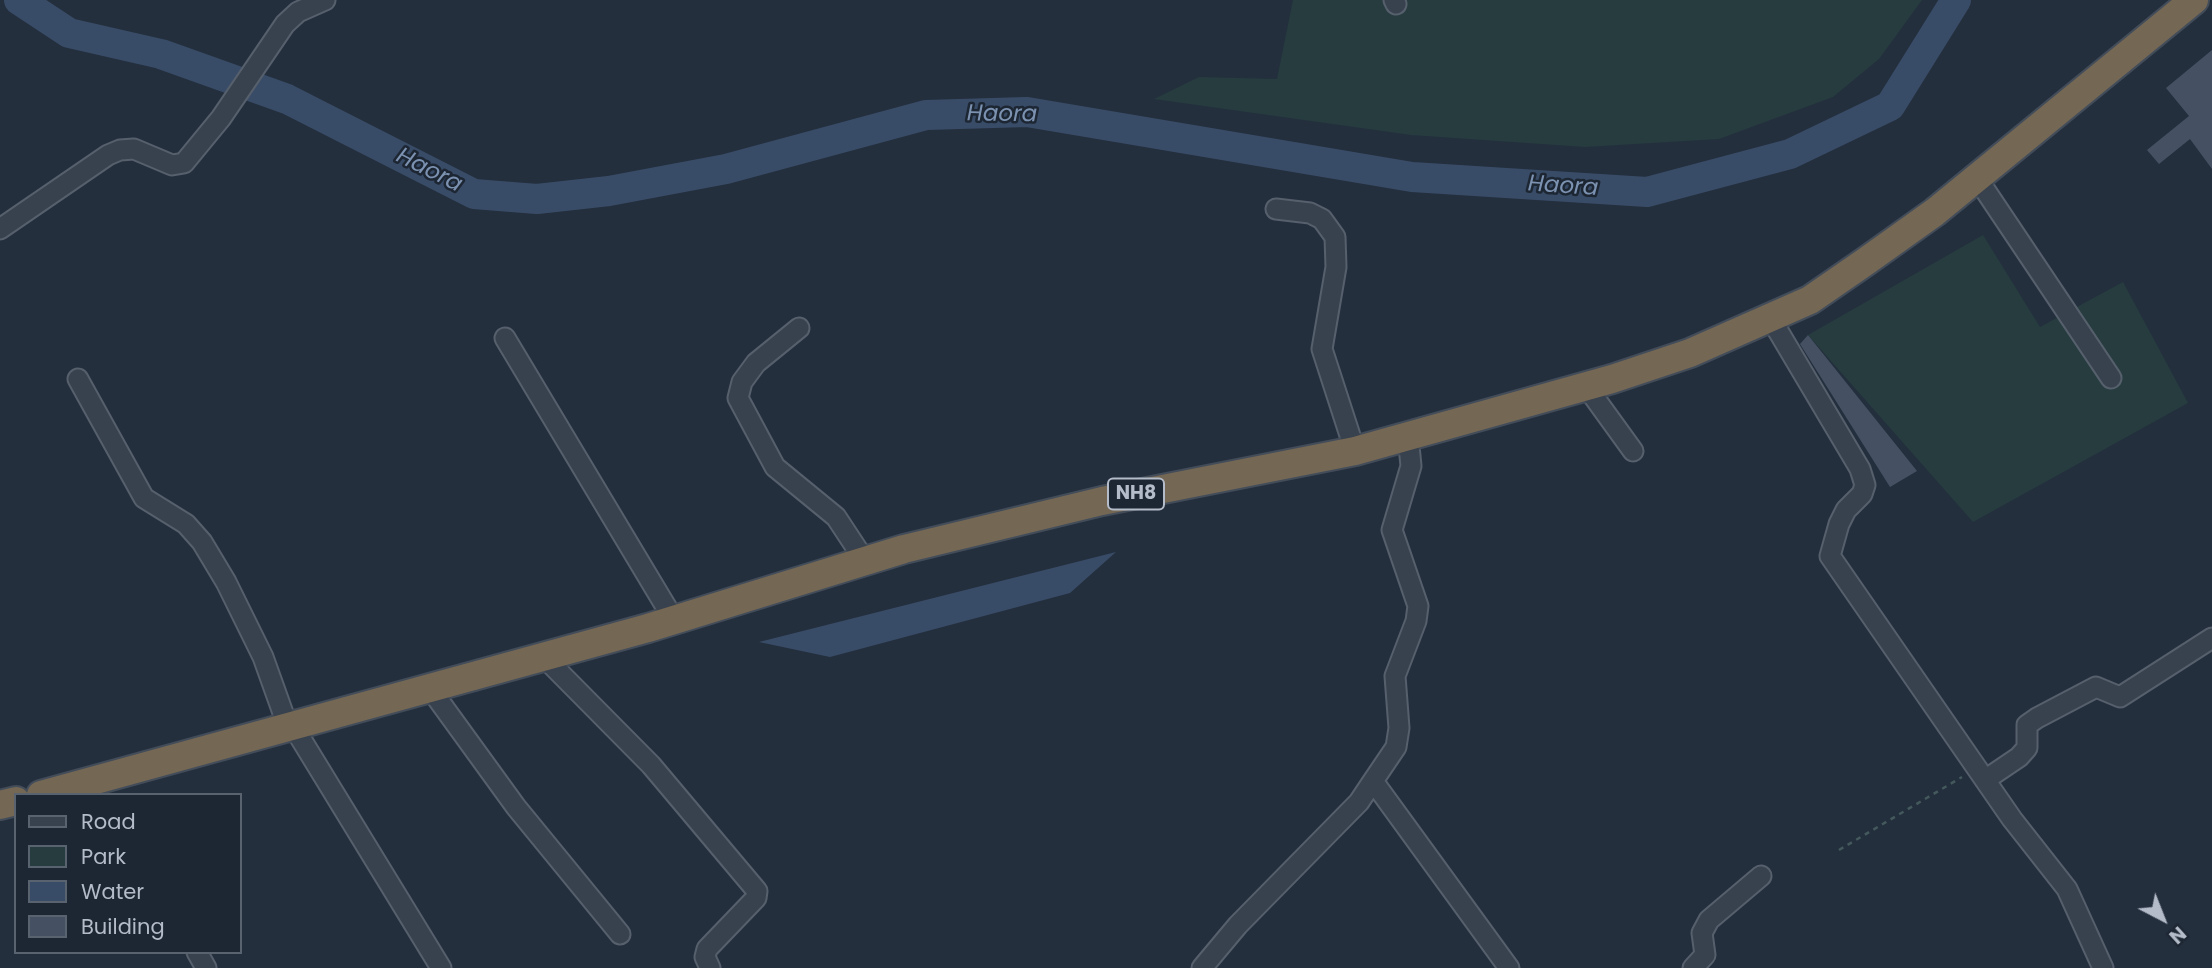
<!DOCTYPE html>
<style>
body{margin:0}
#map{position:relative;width:2212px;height:968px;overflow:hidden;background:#242f3e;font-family:Poppins,sans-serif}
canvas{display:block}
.legend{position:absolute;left:14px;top:793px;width:228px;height:161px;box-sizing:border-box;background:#1d2633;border:2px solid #59626f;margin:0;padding:9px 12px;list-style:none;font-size:21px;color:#b4bcc9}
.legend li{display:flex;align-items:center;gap:14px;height:35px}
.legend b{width:35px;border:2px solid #59626f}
.north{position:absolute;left:2128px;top:884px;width:70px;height:70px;-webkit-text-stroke:5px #1d2633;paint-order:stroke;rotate:138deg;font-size:19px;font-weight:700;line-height:28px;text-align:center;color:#b4bcc9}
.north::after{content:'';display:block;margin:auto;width:24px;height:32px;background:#b4bcc9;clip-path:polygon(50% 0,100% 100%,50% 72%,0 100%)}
</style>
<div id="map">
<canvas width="2212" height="968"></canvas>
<ul class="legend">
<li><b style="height:9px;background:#38414e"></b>Road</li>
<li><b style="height:19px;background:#263c3f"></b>Park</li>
<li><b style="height:19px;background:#394c67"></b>Water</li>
<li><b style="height:19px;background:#455162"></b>Building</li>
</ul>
<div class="north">N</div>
</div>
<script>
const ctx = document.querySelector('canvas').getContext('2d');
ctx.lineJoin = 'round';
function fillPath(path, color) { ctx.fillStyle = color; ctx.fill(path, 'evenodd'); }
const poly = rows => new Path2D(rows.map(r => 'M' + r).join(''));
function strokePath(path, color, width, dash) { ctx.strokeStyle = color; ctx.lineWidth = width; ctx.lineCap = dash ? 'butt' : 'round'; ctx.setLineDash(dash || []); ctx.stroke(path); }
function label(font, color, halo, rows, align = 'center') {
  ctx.font = font + ' Poppins,sans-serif'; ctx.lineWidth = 5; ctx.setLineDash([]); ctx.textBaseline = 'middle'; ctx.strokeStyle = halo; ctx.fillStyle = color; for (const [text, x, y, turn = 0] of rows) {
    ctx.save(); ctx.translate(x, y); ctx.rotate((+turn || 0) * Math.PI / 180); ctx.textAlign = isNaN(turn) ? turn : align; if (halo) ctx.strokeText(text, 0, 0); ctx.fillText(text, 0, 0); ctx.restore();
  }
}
fillPath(poly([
 [1293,0,1922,0,1879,59,1833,97,1719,139,1585,147,1411,135,1154,99,1199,77,1277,79],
 [1983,235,2040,327,2123,282,2188,403,1973,522,1808,335]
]), '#263c3f');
fillPath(poly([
 [1116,552,1070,593,830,657,759,642]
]), '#394c67');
strokePath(poly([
 [19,0,69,33,161,54,287,99,474,194,537,199,609,191,726,169,926,115,1027,112,1412,177,1647,192,1790,154,1890,106,1956,0]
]), '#394c67', 30);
fillPath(poly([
 [2212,50,2212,169,2190,139,2159,164,2147,150,2189,116,2166,88],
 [1808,335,1917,471,1890,487,1800,344]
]), '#455162');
const minor = poly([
 [1394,0,1396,4],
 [1977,178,2111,378],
 [1276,209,1310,213,1322,219,1335,237,1336,267,1322,349,1355,451],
 [0,229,108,155,120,150,134,149,172,165,184,163,221,118,285,24,298,12,325,0],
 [1771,319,1860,469,1865,485,1862,494,1846,510,1839,524,1830,556,2012,819,2067,889,2103,968],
 [799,328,756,363,742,382,738,398,775,467,836,517,865,561],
 [505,338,674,620],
 [78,379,144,498,186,524,202,542,226,582,263,657,288,727],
 [1586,386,1633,451],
 [1408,436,1411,466,1392,530,1418,606,1416,621,1395,676,1399,728,1396,747,1373,781,1509,968],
 [543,656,651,765,757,891,756,898,707,949,705,957,710,968],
 [429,687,516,807,620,934],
 [293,726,441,968],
 [1985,780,2019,757,2027,748,2027,725,2037,718,2096,687,2120,697,2212,638],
 [197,952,206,968],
 [1202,968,1238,925,1359,802,1373,781],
 [1693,968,1705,955,1702,933,1709,920,1761,876]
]);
const highway = poly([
 [41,795,648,628,904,549,1102,501,1355,451,1612,379,1690,353,1810,300,1865,262,1935,212,2194,0],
 [0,805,16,801]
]);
strokePath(minor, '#565f6c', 23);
strokePath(highway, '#434c59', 32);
strokePath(poly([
 [1839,850,1962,777]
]), '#44595c', 2.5, [5, 5]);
strokePath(minor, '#38414e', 19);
strokePath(highway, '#746855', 28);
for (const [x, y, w] of [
 [1136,494,56]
]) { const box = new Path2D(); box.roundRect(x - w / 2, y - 15.5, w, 31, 5); ctx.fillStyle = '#1d2633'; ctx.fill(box); strokePath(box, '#b4bcc9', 2); }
label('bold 19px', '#b4bcc9', null, [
 ["NH8",1136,494]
]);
label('italic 23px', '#7c92b1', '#1d2633', [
 ["Haora",1002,115,1],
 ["Haora",429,171,27],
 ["Haora",1563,187,4]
]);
</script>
